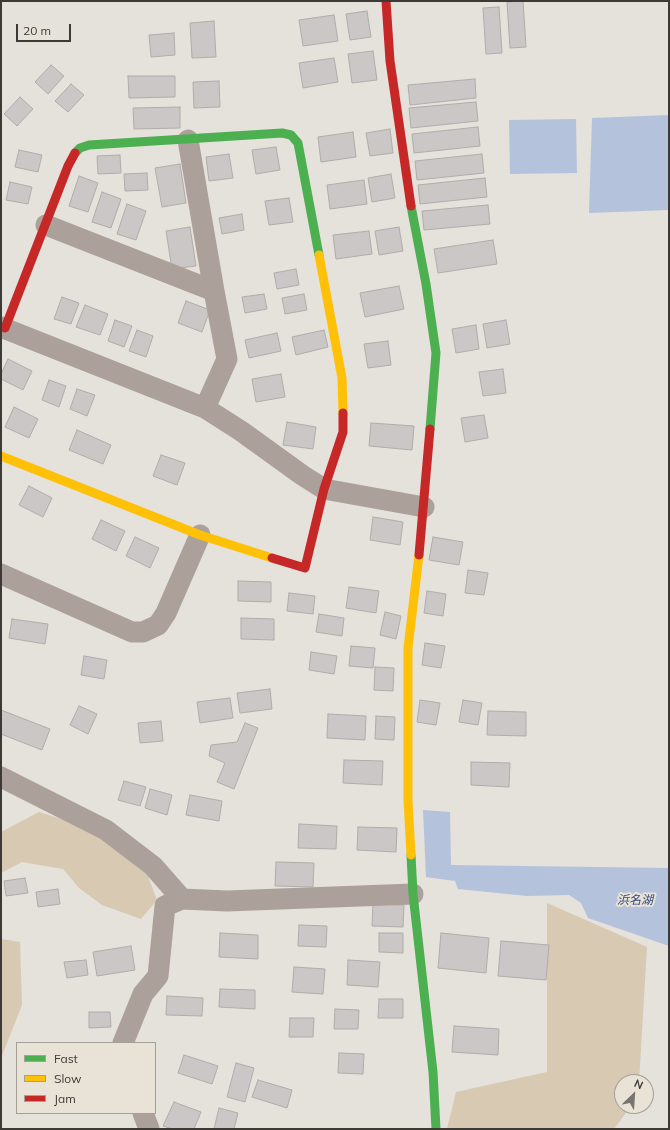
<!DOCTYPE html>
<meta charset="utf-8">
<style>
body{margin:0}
#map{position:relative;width:670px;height:1130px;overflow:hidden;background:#e5e1db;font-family:Mulish,sans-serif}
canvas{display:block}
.frame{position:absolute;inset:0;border:2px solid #3d3a36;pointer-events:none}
.legend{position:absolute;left:16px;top:1042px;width:140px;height:72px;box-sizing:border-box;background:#e9e2d7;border:1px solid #a49f97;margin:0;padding:5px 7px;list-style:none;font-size:12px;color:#3d3a36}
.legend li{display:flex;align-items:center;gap:8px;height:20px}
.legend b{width:20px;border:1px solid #a49f97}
.north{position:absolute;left:614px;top:1074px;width:40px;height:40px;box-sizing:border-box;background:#e9e2d7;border:1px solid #a49f97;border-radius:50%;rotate:25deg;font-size:11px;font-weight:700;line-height:16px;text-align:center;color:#3d3a36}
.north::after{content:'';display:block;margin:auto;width:14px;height:18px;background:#787470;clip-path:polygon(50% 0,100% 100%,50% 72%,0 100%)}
.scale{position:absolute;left:16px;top:24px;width:55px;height:18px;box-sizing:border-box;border:2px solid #3d3a36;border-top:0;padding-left:5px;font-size:12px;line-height:14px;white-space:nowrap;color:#3d3a36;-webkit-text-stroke:3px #e9e2d7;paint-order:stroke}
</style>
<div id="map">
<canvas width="670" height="1130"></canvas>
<div class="frame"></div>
<ul class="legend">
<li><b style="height:5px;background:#4caf50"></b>Fast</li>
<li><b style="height:5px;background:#ffc107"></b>Slow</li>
<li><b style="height:5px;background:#c62828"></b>Jam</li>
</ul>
<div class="north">N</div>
<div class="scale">20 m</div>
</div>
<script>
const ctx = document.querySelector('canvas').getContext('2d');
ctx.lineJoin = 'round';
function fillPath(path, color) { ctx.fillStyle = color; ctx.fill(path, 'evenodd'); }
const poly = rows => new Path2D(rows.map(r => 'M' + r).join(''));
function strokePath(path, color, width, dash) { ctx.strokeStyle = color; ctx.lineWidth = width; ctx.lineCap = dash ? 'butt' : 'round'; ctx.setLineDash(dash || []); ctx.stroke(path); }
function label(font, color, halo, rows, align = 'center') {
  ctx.font = font + ' Mulish,"Noto Sans JP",sans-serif'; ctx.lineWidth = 4; ctx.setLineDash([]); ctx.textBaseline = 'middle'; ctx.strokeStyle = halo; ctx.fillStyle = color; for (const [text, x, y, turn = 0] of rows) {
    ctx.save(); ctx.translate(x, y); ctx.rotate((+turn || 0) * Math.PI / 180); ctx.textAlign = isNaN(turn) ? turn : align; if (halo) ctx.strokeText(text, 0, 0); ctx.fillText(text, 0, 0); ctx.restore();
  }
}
fillPath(poly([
 [39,812,71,822,113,844,148,876,157,900,141,919,102,905,79,888,63,869,22,862,1,873,1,832],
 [547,903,647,947,639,1082,622,1082,622,1106,631,1106,614,1129,447,1129,456,1092,547,1072],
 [1,939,20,942,22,1005,1,1058]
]), '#d7c9b2');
fillPath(poly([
 [669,115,669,210,589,213,592,118],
 [576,119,577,173,510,174,509,120],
 [423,810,450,812,451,865,669,868,669,946,588,918,581,903,569,895,527,896,458,889,455,881,426,877]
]), '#b5c2dc');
const building = poly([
 [523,1,526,47,510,48,507,2,523,1],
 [499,7,502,53,486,54,483,8,499,7],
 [367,11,371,37,350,40,346,14,367,11],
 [334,15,338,41,303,46,299,20,334,15],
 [214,21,216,57,192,58,190,23,214,21],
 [174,33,175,55,151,57,149,35,174,33],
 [373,51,377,80,352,83,348,54,373,51],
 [334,58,338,82,303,88,299,63,334,58],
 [51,65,64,76,48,94,35,82,51,65],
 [128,76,175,76,175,97,129,98,128,76],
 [475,79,476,98,410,105,408,85,475,79],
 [219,81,220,107,194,108,193,82,219,81],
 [71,84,84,95,68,112,55,101,71,84],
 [20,97,33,109,17,126,4,114,20,97],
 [476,102,478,121,411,128,409,108,476,102],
 [180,107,180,128,134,129,133,108,180,107],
 [478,127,480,146,414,153,412,134,478,127],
 [390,129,393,153,370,156,366,133,390,129],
 [353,132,356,157,321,162,318,137,353,132],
 [276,147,280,170,256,174,252,150,276,147],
 [19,150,42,155,38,172,15,167,19,150],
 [229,154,233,178,209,181,206,157,229,154],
 [482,154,484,173,417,180,415,161,482,154],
 [120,155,121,173,98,174,97,156,120,155],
 [180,164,186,203,162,207,155,168,180,164],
 [147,173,148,190,125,191,124,174,147,173],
 [391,174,395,198,372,202,368,178,391,174],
 [79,176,98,183,88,212,69,206,79,176],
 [485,178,487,197,420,204,418,185,485,178],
 [364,180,367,204,330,209,327,185,364,180],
 [10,182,32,187,28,204,6,200,10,182],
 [102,192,121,199,111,228,92,222,102,192],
 [289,198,293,222,269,225,265,201,289,198],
 [127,204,146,211,136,240,117,234,127,204],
 [488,205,490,224,424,230,422,211,488,205],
 [242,214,244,230,222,234,219,218,242,214],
 [190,227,196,266,172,269,166,231,190,227],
 [399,227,403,251,379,255,375,231,399,227],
 [369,231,372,254,336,259,333,235,369,231],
 [493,240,497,264,438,273,434,249,493,240],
 [296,269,299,285,277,289,274,273,296,269],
 [399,286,404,309,365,317,360,293,399,286],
 [264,294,267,309,245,313,242,297,264,294],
 [304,294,307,310,285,314,282,298,304,294],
 [62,297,79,303,71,324,54,319,62,297],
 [186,301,210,310,202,332,178,323,186,301],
 [85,305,108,314,100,335,76,327,85,305],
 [115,320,132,326,124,347,108,341,115,320],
 [506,320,510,344,487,348,483,324,506,320],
 [476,325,479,349,456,353,452,329,476,325],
 [137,330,153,336,146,357,129,351,137,330],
 [324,330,328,347,296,355,292,337,324,330],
 [277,333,281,351,249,358,245,340,277,333],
 [388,341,391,365,368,368,364,344,388,341],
 [8,359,32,371,23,390,1,379,1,374,8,359],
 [503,369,506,393,483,396,479,372,503,369],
 [281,374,285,397,256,402,252,379,281,374],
 [49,380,66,386,59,407,42,400,49,380],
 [77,389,95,395,87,416,70,409,77,389],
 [14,407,38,419,29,438,5,427,14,407],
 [484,415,488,438,465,442,461,418,484,415],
 [287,422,316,427,313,449,283,445,287,422],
 [371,423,414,426,412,450,369,446,371,423],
 [77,430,111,445,103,464,69,450,77,430],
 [161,455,185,463,177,485,153,476,161,455],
 [29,486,52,498,43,517,19,505,29,486],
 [373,517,403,522,400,545,370,540,373,517],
 [101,520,125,531,116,551,92,539,101,520],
 [135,537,159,548,150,568,126,556,135,537],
 [433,537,463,542,459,565,429,560,433,537],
 [468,570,488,573,484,595,465,593,468,570],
 [238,581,271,582,271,602,238,601,238,581],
 [349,587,379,591,376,613,346,608,349,587],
 [427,591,446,594,443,616,424,613,427,591],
 [289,593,315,596,313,614,287,611,289,593],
 [385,612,401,616,396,639,380,635,385,612],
 [319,614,344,618,342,636,316,632,319,614],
 [241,618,274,619,274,640,241,639,241,618],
 [12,619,48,624,45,644,9,638,12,619],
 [425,643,445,646,441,668,422,665,425,643],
 [351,646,375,648,373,668,349,666,351,646],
 [311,652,337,656,334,674,309,670,311,652],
 [84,656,107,660,104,679,81,675,84,656],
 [375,667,394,668,393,691,374,690,375,667],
 [270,689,272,709,240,713,237,693,270,689],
 [230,698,233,718,200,723,197,702,230,698],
 [420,700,440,703,436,725,417,722,420,700],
 [463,700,482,703,478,725,459,722,463,700],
 [79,706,97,714,88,734,70,725,79,706],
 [1,710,50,729,42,750,1,734,1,710],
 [488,711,526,712,526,736,487,735,488,711],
 [328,714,366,716,365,740,327,738,328,714],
 [376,716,395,717,394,740,375,739,376,716],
 [161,721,163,741,140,743,138,723,161,721],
 [245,723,258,728,234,789,217,782,225,763,209,756,211,745,237,742,245,723],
 [344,760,383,761,382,785,343,783,344,760],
 [471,762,510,763,509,787,471,785,471,762],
 [124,781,146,787,140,806,118,800,124,781],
 [150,789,172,795,167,815,145,808,150,789],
 [190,795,222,801,219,821,186,815,190,795],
 [299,824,337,826,336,849,298,848,299,824],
 [358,827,397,828,396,852,357,850,358,827],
 [276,862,314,863,313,887,275,886,276,862],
 [25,878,28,893,6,896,4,881,25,878],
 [58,889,60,904,38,907,36,892,58,889],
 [373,904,404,905,403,927,372,926,373,904],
 [299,925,327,926,326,947,298,946,299,925],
 [220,933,258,935,258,959,219,957,220,933],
 [379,933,403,933,403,953,379,952,379,933],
 [441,933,489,938,486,973,438,968,441,933],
 [501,941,549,945,546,980,498,976,501,941],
 [131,946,135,970,97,976,93,952,131,946],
 [86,960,88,975,67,978,64,962,86,960],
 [348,960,380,962,378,987,347,985,348,960],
 [294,967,325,969,323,994,292,992,294,967],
 [220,989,255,990,255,1009,219,1007,220,989],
 [167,996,203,998,202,1016,166,1015,167,996],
 [379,999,403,999,403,1018,378,1018,379,999],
 [335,1009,359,1010,358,1029,334,1029,335,1009],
 [89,1012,110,1012,111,1027,89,1028,89,1012],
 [290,1018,314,1018,313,1037,289,1037,290,1018],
 [454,1026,499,1029,498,1055,452,1052,454,1026],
 [339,1053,364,1054,363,1074,338,1073,339,1053],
 [184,1055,218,1066,212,1084,178,1073,184,1055],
 [236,1063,254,1068,245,1102,227,1097,236,1063],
 [258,1080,292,1090,287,1108,252,1097,258,1080],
 [174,1102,201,1112,194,1129,173,1129,163,1126,174,1102],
 [219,1108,238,1113,234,1129,214,1129,219,1108]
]);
fillPath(building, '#cac7c6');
strokePath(building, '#afacaa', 1);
strokePath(poly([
 [188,140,214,291,227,359,205,408],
 [46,225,214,291],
 [1,327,205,408,241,431,302,475,324,489,424,507],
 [1,574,132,632,143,632,158,625,166,613,200,535],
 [1,777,106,830,153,866,182,899],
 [123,1043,143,994,158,976,165,906,182,899,227,901,413,894],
 [143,1113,149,1129]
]), '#aca09a', 21);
strokePath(poly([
 [75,153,80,148,89,145,282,133,291,135,298,143,319,255],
 [411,206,426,284,436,353,430,429],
 [411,855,413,894,433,1072,436,1129]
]), '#4caf50', 9);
strokePath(poly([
 [319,255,342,378,343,413],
 [1,456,200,535,272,558],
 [411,855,408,800,408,648,419,555]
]), '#ffc107', 9);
strokePath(poly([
 [386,1,390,61,411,206],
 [5,328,68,166,75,153],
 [419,555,430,429],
 [272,558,305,568,324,489,343,432,343,413]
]), '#c62828', 9);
label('italic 12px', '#31487c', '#e9e2d7', [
 ["浜名湖",635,900]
]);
</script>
